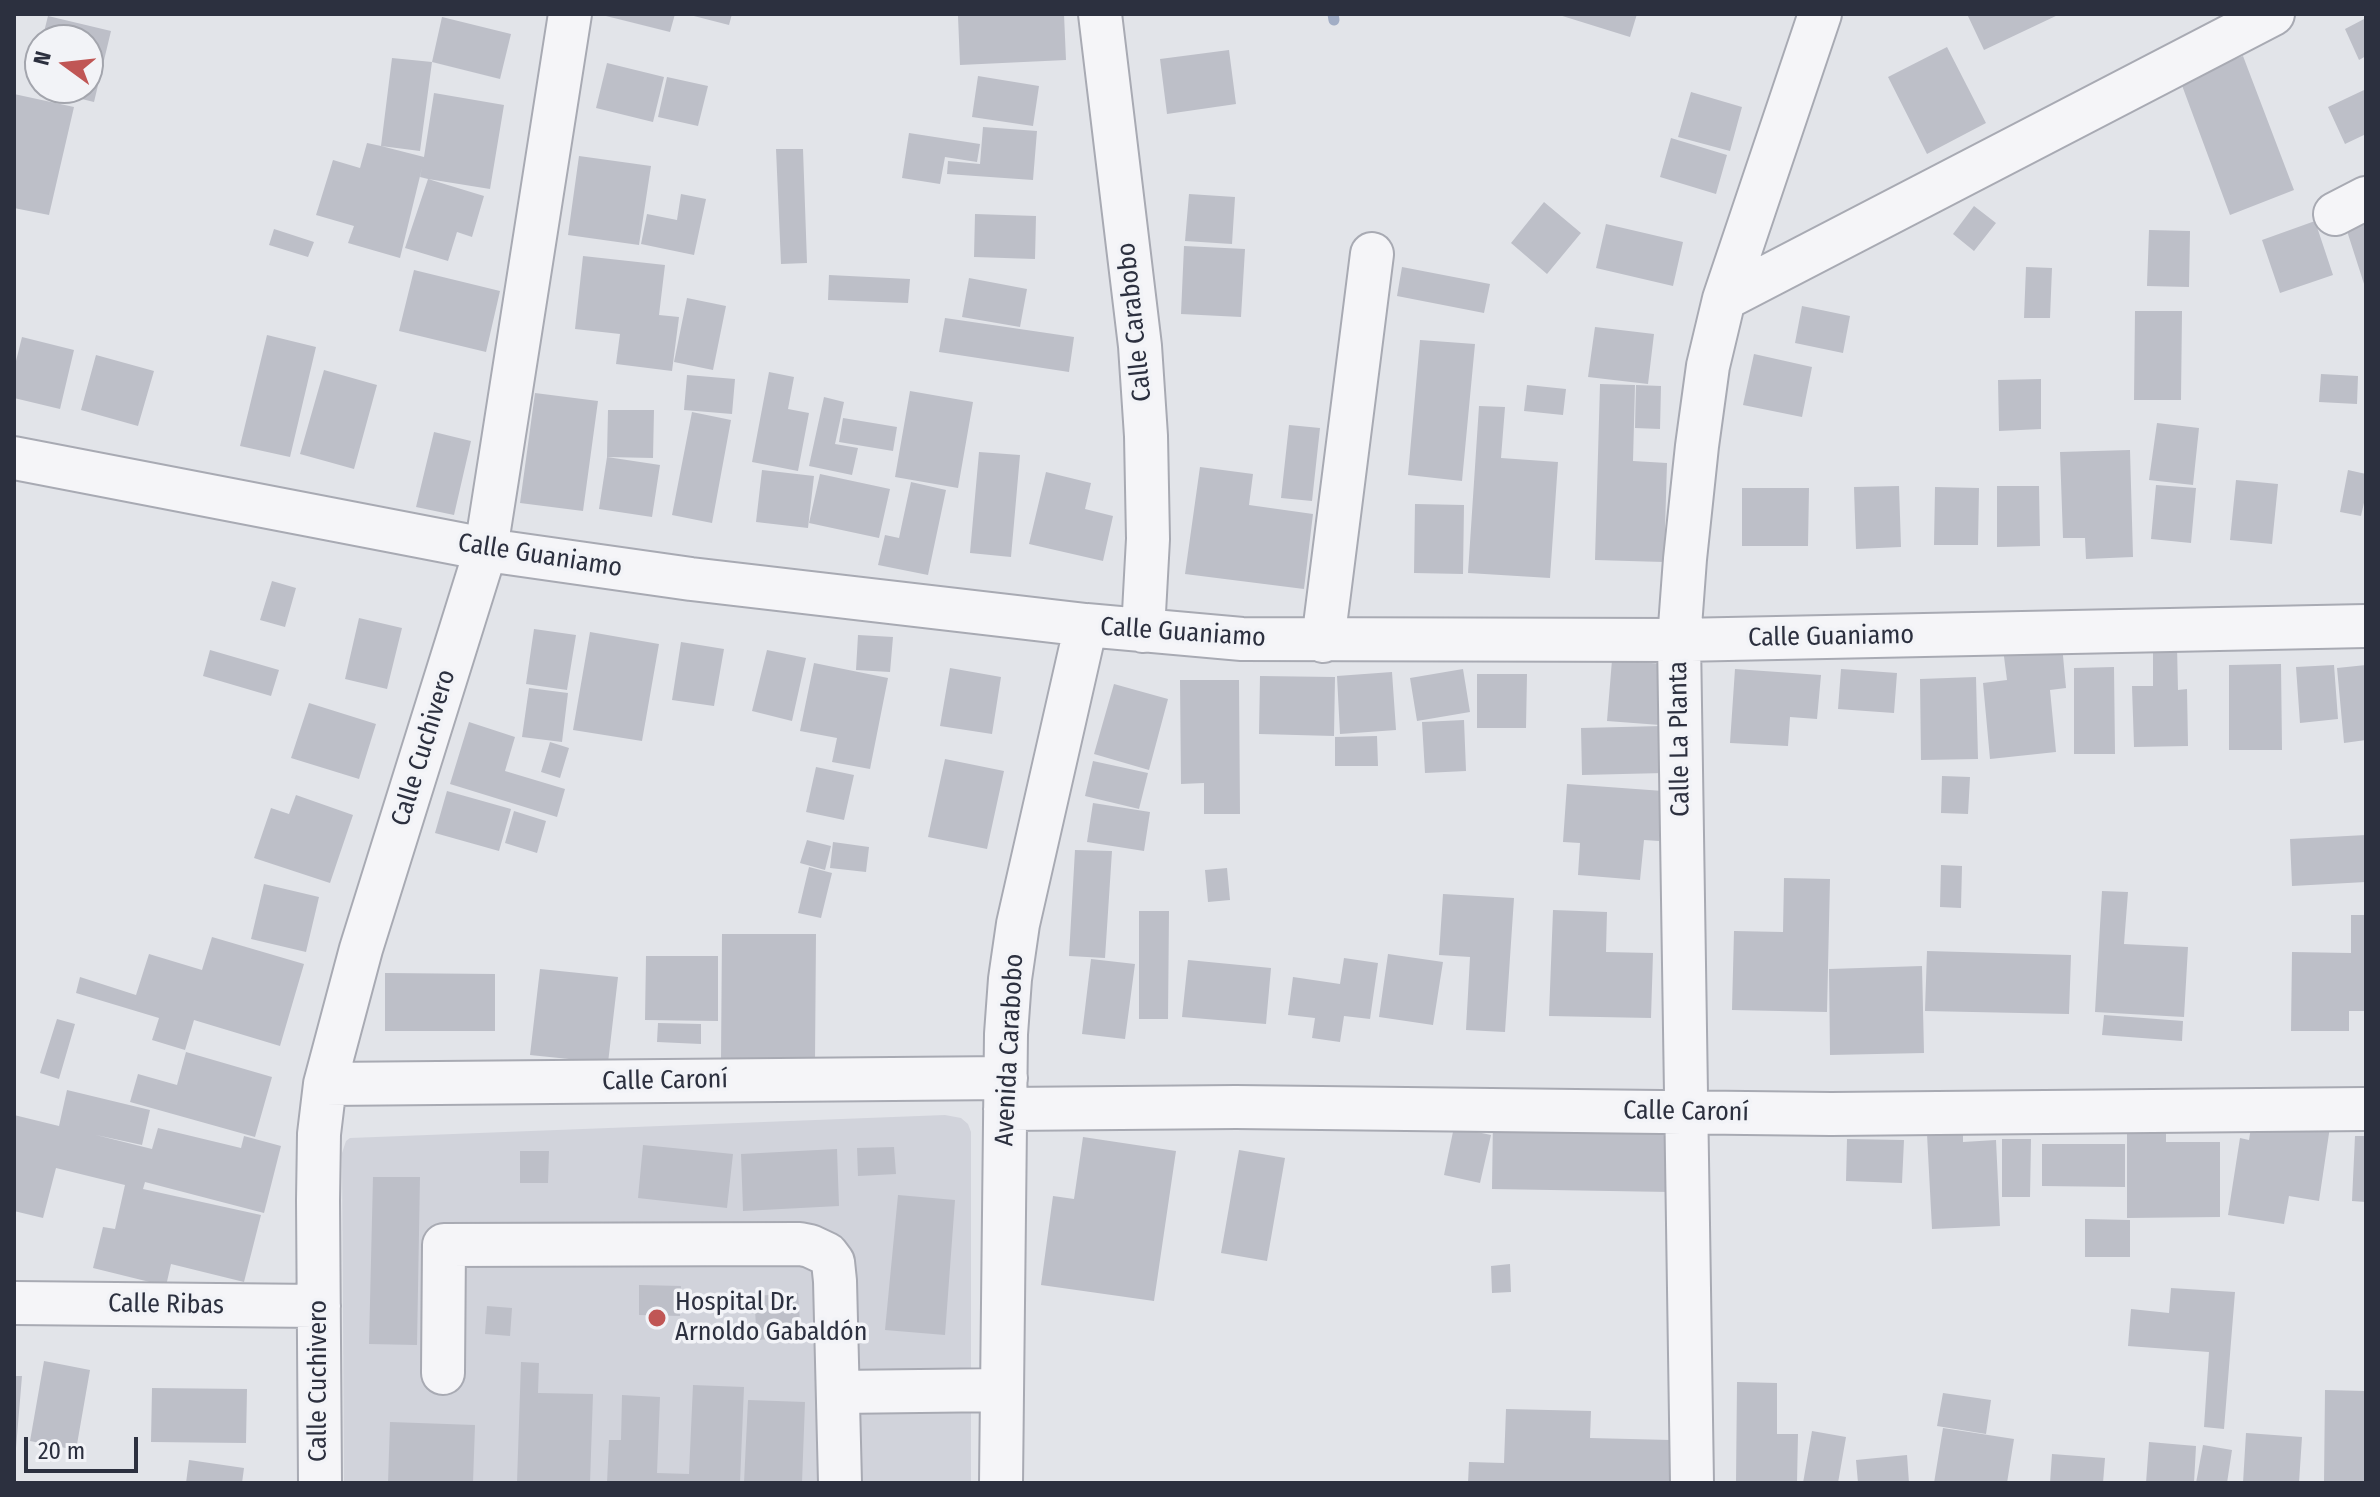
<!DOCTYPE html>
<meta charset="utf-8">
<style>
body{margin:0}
#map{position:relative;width:2380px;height:1497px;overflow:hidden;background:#e2e4e9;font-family:"Fira Sans Condensed",sans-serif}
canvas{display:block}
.frame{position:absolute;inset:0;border:16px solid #2c303f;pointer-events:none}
.north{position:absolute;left:24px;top:24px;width:80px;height:80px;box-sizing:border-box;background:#f2f3f7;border:2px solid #a3a5ad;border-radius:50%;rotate:285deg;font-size:22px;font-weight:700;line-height:32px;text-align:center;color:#2c303f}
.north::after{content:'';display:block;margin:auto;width:28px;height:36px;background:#c05655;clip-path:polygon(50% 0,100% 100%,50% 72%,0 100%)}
.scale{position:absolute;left:24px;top:1437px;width:114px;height:36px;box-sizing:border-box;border:4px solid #2c303f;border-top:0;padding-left:10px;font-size:24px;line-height:28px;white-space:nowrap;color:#2c303f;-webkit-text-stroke:6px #f2f3f7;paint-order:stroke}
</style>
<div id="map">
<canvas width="2380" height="1497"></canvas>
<div class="frame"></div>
<div class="north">N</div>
<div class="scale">20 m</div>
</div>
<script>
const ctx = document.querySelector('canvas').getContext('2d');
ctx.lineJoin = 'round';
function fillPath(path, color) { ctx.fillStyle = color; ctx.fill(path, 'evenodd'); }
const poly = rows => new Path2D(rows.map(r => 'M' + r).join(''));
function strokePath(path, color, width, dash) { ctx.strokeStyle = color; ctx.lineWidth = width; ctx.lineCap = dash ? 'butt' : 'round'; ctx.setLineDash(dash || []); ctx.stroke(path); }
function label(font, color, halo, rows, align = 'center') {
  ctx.font = font + ' "Fira Sans Condensed",sans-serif'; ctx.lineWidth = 7; ctx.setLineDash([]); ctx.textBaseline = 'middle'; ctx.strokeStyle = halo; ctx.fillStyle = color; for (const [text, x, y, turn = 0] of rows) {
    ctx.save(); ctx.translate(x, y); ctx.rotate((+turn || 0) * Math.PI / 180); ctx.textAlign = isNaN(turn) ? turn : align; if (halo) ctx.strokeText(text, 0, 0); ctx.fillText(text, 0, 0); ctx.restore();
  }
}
fillPath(poly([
 [945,1115,961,1118,968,1124,971,1132,971,1483,344,1483,342,1153,346,1141,350,1138]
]), '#d1d3db');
strokePath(poly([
 [1333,14,1334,20]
]), '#a1adc5', 11);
fillPath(poly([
 [598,14,675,14,670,32],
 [686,14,732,14,729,25],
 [1010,14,1064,14,1066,60,960,65,958,16],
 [1556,14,1637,14,1630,37],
 [1967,14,2060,14,1984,50],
 [48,16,111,31,94,102,41,89,88,88,88,40,42,40],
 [442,17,511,34,500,79,432,62],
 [2366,18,2366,56,2359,60,2345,29],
 [1947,47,1986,123,1927,154,1888,77],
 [1229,50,1236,104,1167,114,1160,59],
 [39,53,40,54,40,89,31,87],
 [2243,56,2294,190,2230,215,2180,80],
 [392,58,432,62,420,151,381,146,424,157,434,93,504,105,490,189,428,179,484,196,472,237,457,232,448,261,405,248,428,179,420,177,422,168,400,258,348,243,354,226,316,215,333,160,360,168,367,143,381,146],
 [607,63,664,77,653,122,596,108],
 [978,76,1039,86,1033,126,972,117],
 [667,77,708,86,698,126,658,117],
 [2364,90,2366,96,2366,134,2345,144,2328,107],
 [1691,92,1742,107,1730,151,1678,137],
 [14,94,74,107,49,215,14,208],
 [983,127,1037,131,1033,180,947,174,948,161,980,164],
 [909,133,980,144,977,162,945,157,940,184,902,178],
 [1671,138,1727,155,1716,194,1660,177],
 [776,149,803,149,807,263,781,264],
 [579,156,651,166,639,245,568,235],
 [681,194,706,199,694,255,641,244,647,214,677,220],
 [1189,194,1235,197,1232,244,1185,241],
 [1544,202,1581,233,1547,274,1511,243],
 [1974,206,1996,223,1974,251,1953,234],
 [975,214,1036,216,1035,259,974,257],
 [2315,221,2333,275,2280,293,2262,240],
 [1606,224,1683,242,1673,286,1596,268],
 [2366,224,2366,287,2365,287,2347,231],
 [274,229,314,242,308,257,269,245],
 [2149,230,2190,231,2189,287,2147,286],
 [1184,246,1245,249,1241,317,1181,314],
 [583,256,665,265,659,315,679,317,672,371,616,364,620,334,575,329],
 [1402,267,1490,284,1484,313,1397,296],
 [2026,267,2052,268,2050,318,2024,318],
 [414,270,500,291,486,352,399,331],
 [829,275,910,279,908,303,828,300],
 [969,278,1027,289,1020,327,962,317],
 [687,298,726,306,713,370,674,362],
 [1802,306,1850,316,1843,353,1795,343],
 [2135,311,2182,311,2181,400,2134,400],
 [945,318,1074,337,1069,372,939,352],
 [1595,327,1654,334,1648,384,1588,377],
 [267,335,316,347,290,457,240,446],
 [22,337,74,350,60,409,14,398,14,369],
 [1420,340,1475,344,1462,481,1408,475],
 [1754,354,1812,367,1802,417,1743,405],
 [96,355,154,371,138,426,81,410],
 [324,370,377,385,354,469,300,454],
 [769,372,794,377,788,409,809,413,798,471,752,462],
 [2321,374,2358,376,2357,404,2319,402],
 [687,375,735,379,732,414,684,410],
 [2041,379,2041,429,1999,431,1998,380],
 [1600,384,1635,385,1633,461,1667,463,1664,562,1595,560],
 [1527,385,1566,389,1563,415,1524,411],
 [1636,385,1661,386,1660,429,1635,428],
 [910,391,973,402,958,488,895,477],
 [535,393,598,401,583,511,520,503],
 [824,397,844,402,835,444,858,448,852,475,809,466],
 [1479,406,1505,407,1501,458,1558,462,1550,578,1468,573],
 [608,410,654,410,653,458,607,457,660,465,652,517,599,509,607,457],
 [692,412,731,420,712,523,672,515],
 [843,418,897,427,893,451,839,442],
 [2157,423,2199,428,2193,485,2149,480],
 [1289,425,1320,428,1312,501,1281,498],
 [434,432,471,441,454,515,416,507],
 [2130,450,2133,557,2086,559,2085,538,2063,538,2060,452],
 [979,452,1020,455,1011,557,970,553],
 [1200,467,1253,474,1249,505,1313,514,1304,589,1185,574],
 [762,470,814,476,808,528,756,522],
 [2348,470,2366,474,2366,494,2361,516,2340,512],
 [1046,472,1091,483,1085,509,1113,516,1103,561,1029,544],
 [820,474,890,489,879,538,809,523],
 [2236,480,2278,484,2272,544,2230,540],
 [911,482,946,490,928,575,878,565,885,535,899,538],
 [2156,485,2196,488,2191,543,2151,539],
 [1899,486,1901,547,1856,549,1854,487],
 [1997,486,2039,486,2040,546,1997,547],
 [1935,487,1979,488,1978,545,1934,545],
 [1742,488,1809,488,1808,546,1742,546],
 [1415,504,1464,505,1463,574,1414,573],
 [272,581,296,588,285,627,260,620],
 [359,618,402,628,387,689,345,679],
 [534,629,576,635,567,690,526,684],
 [590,632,659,644,642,741,573,730],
 [2061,634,2066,688,2050,690,2056,752,1990,759,1983,683,2007,680,2002,641],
 [858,635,893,637,890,672,856,670],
 [681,642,724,649,714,706,672,700],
 [2177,646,2178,690,2187,689,2188,746,2134,747,2132,686,2153,686,2153,647],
 [210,650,279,670,271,696,203,676],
 [767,650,806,658,792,721,752,711],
 [1612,660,1664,664,1660,725,1607,721],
 [814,663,888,678,870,769,832,762,837,738,800,731],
 [2281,664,2282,750,2229,750,2229,665],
 [2334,665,2338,719,2300,723,2296,667],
 [2366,665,2366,740,2344,743,2337,668],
 [2114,667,2115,754,2074,754,2074,668],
 [950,668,1001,677,992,734,940,726],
 [1463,669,1470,712,1417,721,1410,678],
 [1735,669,1821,675,1817,719,1790,717,1788,746,1730,743],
 [1841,669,1897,673,1894,713,1838,709],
 [1392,672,1396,730,1340,734,1337,676],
 [1477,674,1527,674,1526,728,1477,728],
 [1260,676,1335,677,1334,736,1259,734],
 [1976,677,1978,759,1921,760,1920,679],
 [1180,680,1239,680,1240,814,1204,814,1204,783,1181,784],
 [1114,684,1168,699,1149,770,1094,754],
 [529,688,568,693,562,742,522,737],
 [309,703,376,724,359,779,291,758],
 [1464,720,1466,771,1425,773,1422,722],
 [469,722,515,737,505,771,565,789,557,817,450,784],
 [1662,726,1664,773,1582,775,1581,728],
 [1377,736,1378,766,1335,766,1335,737],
 [550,742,569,748,560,778,541,772],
 [945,759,1004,771,987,849,928,837],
 [1093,761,1148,773,1139,809,1085,796],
 [816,767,854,775,844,820,806,812],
 [1942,776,1970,777,1968,814,1941,813],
 [1567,784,1663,791,1659,841,1644,840,1640,880,1578,875,1580,843,1563,842],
 [447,791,511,809,499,851,435,833],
 [296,795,353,815,330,883,254,858,271,808,289,814],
 [1093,803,1150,812,1144,851,1087,842],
 [514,811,546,821,537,853,505,843],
 [2366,835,2366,882,2292,886,2290,839],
 [807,840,831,846,825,870,800,863],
 [833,842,869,847,866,872,830,868],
 [1075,850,1112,851,1105,958,1069,956],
 [1941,865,1962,866,1961,908,1940,907],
 [809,867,832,873,821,918,798,913],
 [1227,868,1230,900,1208,902,1205,870],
 [1784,878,1830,879,1827,1012,1732,1010,1734,931,1783,932],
 [264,884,319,897,306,952,251,939],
 [2102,891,2128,892,2124,944,2188,947,2184,1017,2095,1012],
 [1443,894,1514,898,1505,1032,1466,1030,1470,957,1439,955],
 [1553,910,1607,912,1606,952,1653,953,1651,1018,1549,1016],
 [1139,911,1169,911,1168,1019,1139,1019],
 [2351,915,2366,915,2366,1011,2349,1011,2349,1031,2291,1031,2292,952,2351,953],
 [722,934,816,934,815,1060,721,1060],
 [212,937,304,964,280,1046,194,1020,185,1050,152,1040,159,1018,76,993,80,977,136,995,149,954,202,970],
 [1927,951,2071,955,2069,1014,1925,1011],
 [1388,954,1443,962,1433,1025,1379,1017],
 [646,956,718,956,718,1021,645,1020],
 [1344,958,1378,963,1370,1019,1344,1016,1340,1042,1312,1038,1315,1018,1288,1015,1293,977,1340,984],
 [1091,959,1135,964,1125,1039,1082,1034],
 [1188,960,1271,968,1266,1024,1182,1017],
 [1922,966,1924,1053,1830,1055,1829,969],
 [540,969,618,977,608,1063,530,1055],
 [385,973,495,974,495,1031,385,1031],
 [2104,1015,2183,1021,2182,1041,2102,1035],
 [57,1019,75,1024,59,1079,40,1073],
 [658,1023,701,1024,701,1044,657,1042],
 [186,1052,272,1077,255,1137,130,1102,138,1074,177,1085],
 [67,1090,150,1110,142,1145,96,1135,152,1149,158,1128,241,1148,244,1136,281,1146,264,1213,145,1182,143,1189,261,1215,244,1282,171,1264,166,1286,93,1268,103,1227,115,1229,125,1185,56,1168,43,1218,14,1211,14,1115,59,1126],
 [2254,1108,2331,1120,2319,1201,2289,1196,2284,1224,2228,1215,2240,1138,2249,1140],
 [2166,1110,2166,1142,2220,1142,2220,1217,2127,1218,2127,1111],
 [1493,1118,1671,1121,1670,1192,1492,1189],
 [1454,1127,1491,1135,1480,1183,1444,1175],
 [1963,1132,1963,1142,1996,1140,2000,1226,1932,1229,1927,1134],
 [2355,1136,2366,1136,2366,1202,2352,1201],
 [1083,1137,1176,1151,1154,1301,1041,1285,1053,1196,1074,1199],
 [1847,1139,1904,1140,1902,1183,1846,1181],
 [2002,1139,2031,1139,2030,1197,2002,1197],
 [2042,1144,2125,1144,2125,1187,2042,1186],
 [643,1145,733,1154,727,1208,638,1198],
 [894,1147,896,1174,858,1176,857,1148],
 [837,1149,839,1206,743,1211,741,1154],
 [1239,1150,1285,1158,1267,1261,1221,1253],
 [520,1151,549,1151,548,1183,520,1183],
 [373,1177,420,1177,417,1345,369,1344],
 [898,1195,955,1200,945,1335,885,1330],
 [2085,1219,2130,1220,2130,1257,2085,1257],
 [1510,1264,1511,1292,1492,1293,1491,1266],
 [639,1285,681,1286,680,1316,639,1315],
 [2171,1288,2235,1292,2224,1429,2204,1427,2209,1352,2128,1346,2131,1309,2169,1313],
 [798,1293,801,1337,757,1340,754,1296],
 [487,1306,512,1308,510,1336,485,1334],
 [44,1361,90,1370,76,1450,30,1441],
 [521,1362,539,1363,538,1393,593,1394,590,1483,517,1483],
 [14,1376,22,1376,16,1448,14,1448],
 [1737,1382,1777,1383,1777,1434,1798,1434,1797,1483,1736,1483],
 [693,1385,744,1387,740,1483,607,1483,609,1440,621,1440,622,1395,660,1397,657,1473,689,1474],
 [152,1388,247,1389,246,1443,151,1442],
 [2325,1390,2366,1391,2366,1483,2324,1483],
 [1943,1393,1991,1400,1986,1434,1937,1426],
 [748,1400,805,1402,802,1483,744,1483],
 [1506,1409,1591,1411,1590,1438,1671,1440,1669,1483,1468,1483,1469,1462,1504,1463],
 [390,1422,475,1425,473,1483,388,1483],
 [1943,1428,2014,1439,2007,1483,1934,1483],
 [1812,1431,1846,1437,1838,1483,1803,1483],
 [2246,1433,2302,1437,2299,1483,2243,1483],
 [2149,1442,2196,1446,2194,1483,2146,1483],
 [2203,1445,2232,1450,2227,1483,2196,1483],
 [2052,1454,2105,1458,2103,1483,2050,1483],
 [1907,1455,1909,1483,1858,1483,1856,1460],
 [189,1460,244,1468,242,1483,186,1483]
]), '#bdbfc8');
const minor = poly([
 [1100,14,1140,346,1146,436,1148,539,1143,631],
 [2335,214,2366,198],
 [1724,299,2273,14],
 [14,458,501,552,691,579,1086,625,1242,639,1679,640,2366,626],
 [1323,641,1372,254],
 [325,1084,1006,1078],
 [1005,1109,1236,1107,1831,1114,2366,1109],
 [14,1303,319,1306],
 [443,1373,444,1245,800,1244,810,1246,827,1254,833,1262,835,1281,840,1483],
 [838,1392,1002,1390],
 [320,1483,318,1200,319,1134,325,1084,361,949,486,549,570,14],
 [1001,1483,1006,1034,1010,979,1018,924,1086,625],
 [1692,1483,1679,640,1685,559,1697,446,1708,366,1724,299,1820,14]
]);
strokePath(minor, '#a8aab3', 46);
strokePath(minor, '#f5f5f8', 42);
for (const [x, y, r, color] of [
 [657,1318,10,"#c05655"]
]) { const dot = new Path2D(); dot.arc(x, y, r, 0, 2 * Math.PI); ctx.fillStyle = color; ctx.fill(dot); strokePath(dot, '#f2f3f7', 3); }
label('26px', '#2c303f', '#f2f3f7', [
 ["Calle Carabobo",1135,322,-96],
 ["Calle Guaniamo",540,556,9],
 ["Calle Guaniamo",1183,633,4],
 ["Calle Guaniamo",1831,637,-1],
 ["Calle La Planta",1680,739,-91],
 ["Calle Cuchivero",424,748,-73],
 ["Avenida Carabobo",1010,1050,-87],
 ["Calle Caroní",665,1081,-1],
 ["Calle Caroní",1686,1112,1],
 ["Calle Ribas",166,1305,1],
 ["Calle Cuchivero",319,1381,-90]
]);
label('26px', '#2c303f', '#f2f3f7', [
 ["Hospital Dr.",675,1303],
 ["Arnoldo Gabaldón",675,1333]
], 'left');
</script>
